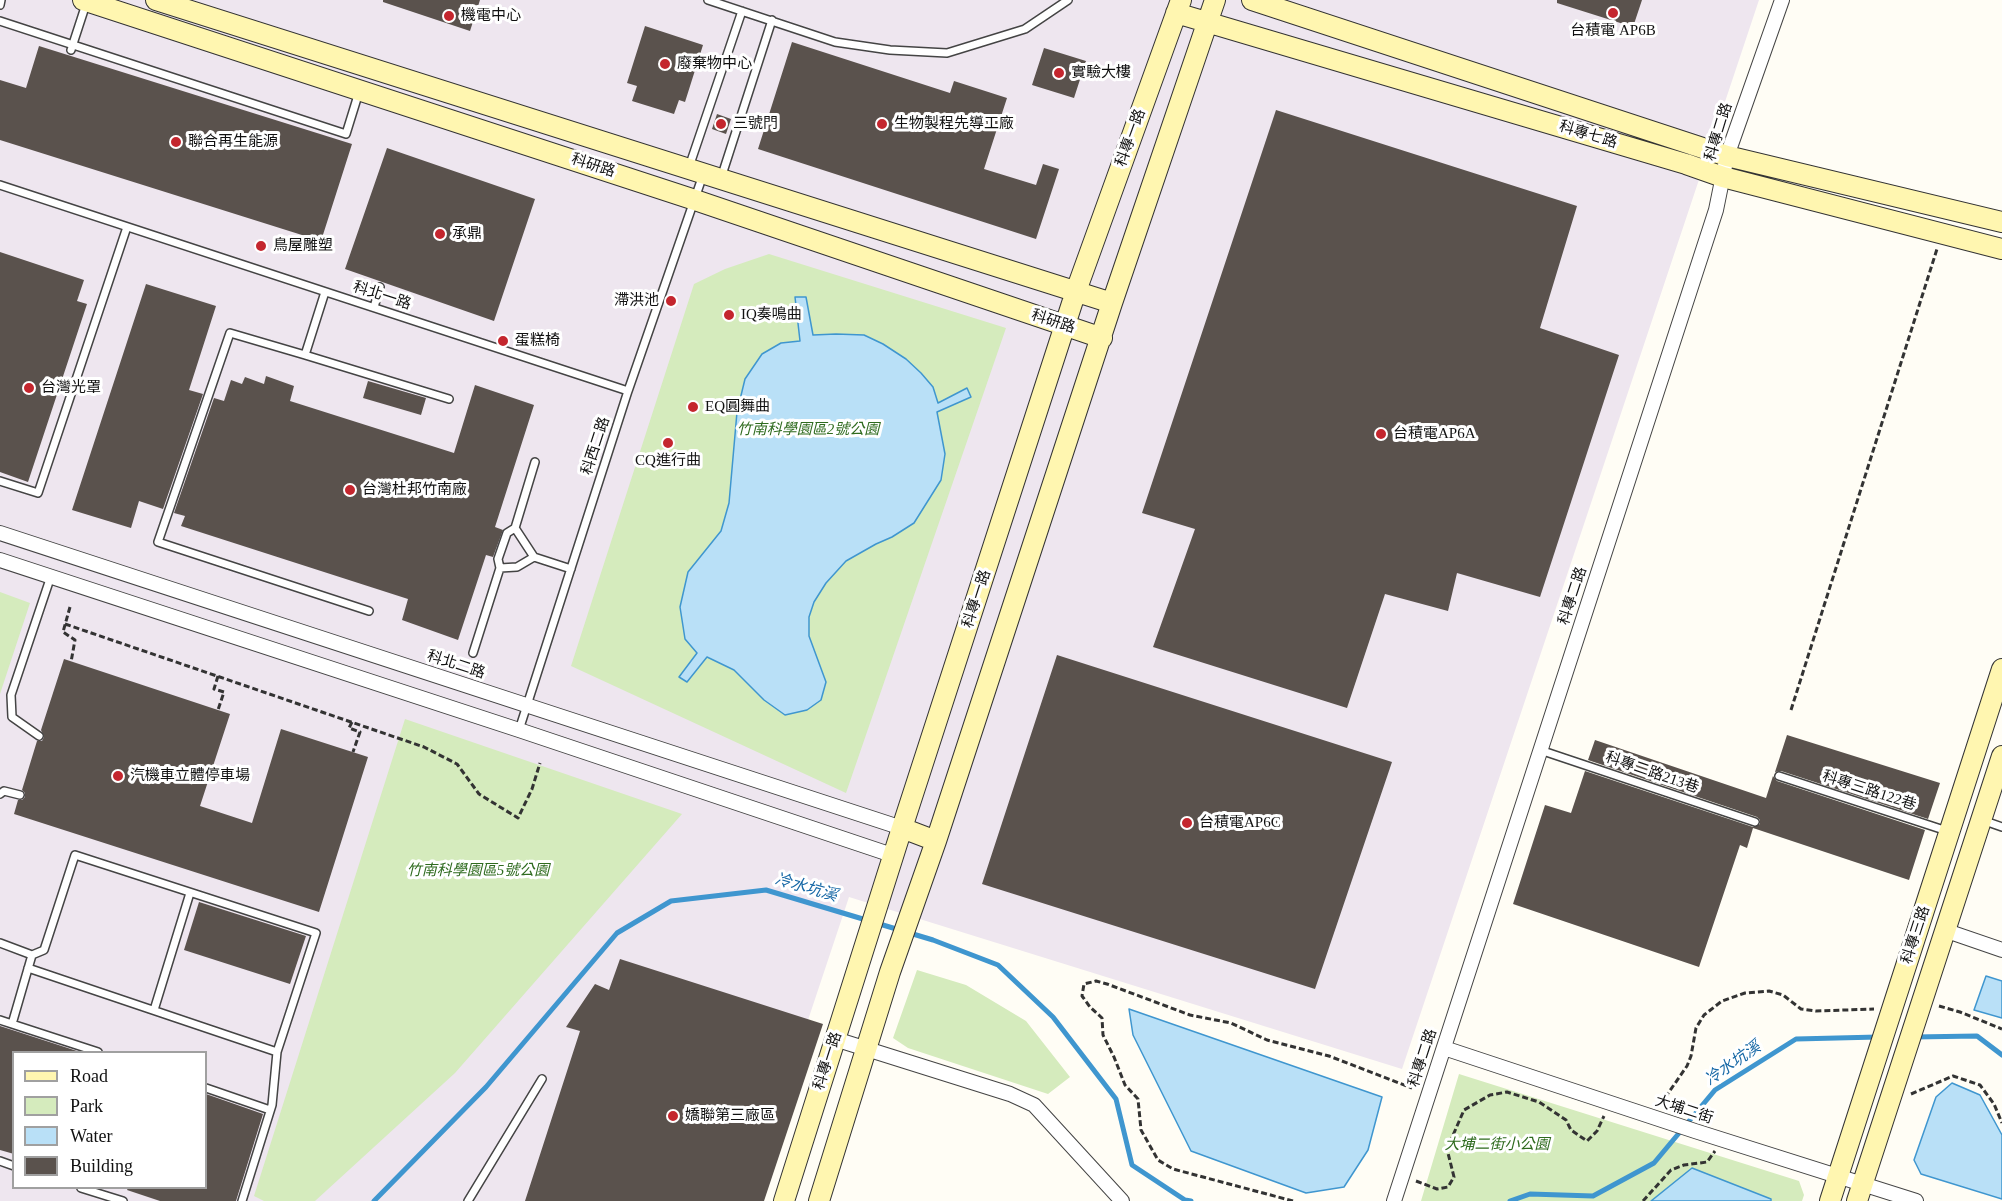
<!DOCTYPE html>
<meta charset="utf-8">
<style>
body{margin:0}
#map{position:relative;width:2002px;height:1201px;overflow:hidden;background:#fffdf5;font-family:"Times New Roman",serif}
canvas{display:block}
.legend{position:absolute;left:12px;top:1051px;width:195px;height:138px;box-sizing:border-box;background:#fff;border:2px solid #a0a0a0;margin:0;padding:8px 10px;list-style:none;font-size:18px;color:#111}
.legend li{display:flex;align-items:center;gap:12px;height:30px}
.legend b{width:30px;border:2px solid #a0a0a0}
</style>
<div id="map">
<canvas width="2002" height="1201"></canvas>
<ul class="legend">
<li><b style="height:8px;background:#fff6b0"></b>Road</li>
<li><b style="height:16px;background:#d5ebbd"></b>Park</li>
<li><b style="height:16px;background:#b9e0f7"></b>Water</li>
<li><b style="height:16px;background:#5a524d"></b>Building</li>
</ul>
</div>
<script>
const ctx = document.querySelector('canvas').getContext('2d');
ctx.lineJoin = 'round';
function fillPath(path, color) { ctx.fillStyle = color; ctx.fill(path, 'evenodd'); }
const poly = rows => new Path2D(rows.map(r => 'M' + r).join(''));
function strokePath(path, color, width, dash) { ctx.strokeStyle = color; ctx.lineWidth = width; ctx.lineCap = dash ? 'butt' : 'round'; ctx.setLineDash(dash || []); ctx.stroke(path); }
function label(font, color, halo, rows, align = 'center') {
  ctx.font = font + ' "Times New Roman","Noto Sans TC",serif'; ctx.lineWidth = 6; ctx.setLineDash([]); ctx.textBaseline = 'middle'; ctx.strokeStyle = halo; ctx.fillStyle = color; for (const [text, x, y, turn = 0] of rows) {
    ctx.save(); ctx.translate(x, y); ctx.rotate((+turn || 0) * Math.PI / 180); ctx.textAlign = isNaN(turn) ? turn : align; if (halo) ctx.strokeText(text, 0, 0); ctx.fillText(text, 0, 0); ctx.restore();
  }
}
fillPath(poly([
 [0,0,1759,0,1402,1069,849,897,807,1023,710,1201,0,1201],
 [14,1052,206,1052,206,1188,14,1188]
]), '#eee6ef');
fillPath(poly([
 [769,254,1006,328,846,793,571,666,694,284,725,269],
 [0,592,30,603,0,694],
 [405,719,682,814,455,1073,315,1201,264,1201,254,1196],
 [917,970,966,985,1026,1021,1070,1077,1048,1094,908,1048,893,1038],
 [1459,1074,1799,1181,1804,1195,1802,1201,1421,1201]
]), '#d5ebbd');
const water = poly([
 [795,297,806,297,813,335,836,334,864,335,883,344,906,359,921,373,933,387,938,403,967,388,971,397,937,412,945,454,941,480,914,523,892,537,876,544,846,561,826,583,814,602,809,617,809,636,826,682,821,700,807,710,785,715,764,700,734,670,707,657,687,682,679,677,697,653,685,639,680,607,688,572,721,531,729,503,737,412,745,379,762,354,781,343,800,341,795,297],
 [1986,976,2002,981,2002,1018,1974,1010,1986,976],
 [1129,1009,1382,1097,1368,1150,1344,1187,1306,1193,1191,1151,1133,1035,1129,1009],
 [1952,1083,1980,1095,2002,1135,2002,1199,1921,1174,1914,1160,1936,1097,1952,1083],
 [1692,1168,1771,1199,1771,1201,1651,1201,1692,1168]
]);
fillPath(water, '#b9e0f7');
strokePath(water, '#3f96cf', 1.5);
strokePath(poly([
 [1914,1037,1977,1036,2002,1055],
 [374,1201,486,1087,617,933,671,901,766,890,933,940,998,965,1053,1017,1116,1099,1132,1165,1185,1200,1191,1201],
 [1510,1201,1530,1194,1593,1196,1654,1163,1715,1090,1796,1039,1878,1037]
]), '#3f96cf', 5);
fillPath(poly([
 [383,0,480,0,470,31,383,2],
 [1557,0,1642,0,1633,27,1557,3],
 [645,26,703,45,685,102,679,100,674,114,632,101,637,86,627,83],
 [792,42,950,93,954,81,1007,98,984,169,1036,185,1043,164,1059,169,1036,239,758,149],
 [39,46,352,144,321,241,0,140,0,80,26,88],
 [1044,48,1086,61,1074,98,1032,85],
 [1276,110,1577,206,1540,328,1619,355,1540,597,1457,573,1448,611,1385,594,1347,708,1153,647,1195,529,1142,513],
 [717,114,731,119,726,134,712,129],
 [387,148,535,199,494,321,345,269],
 [0,252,84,280,77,301,87,304,28,482,0,472],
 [146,284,216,306,189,390,203,394,163,509,139,501,131,528,72,510],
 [266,376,294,386,290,401,454,453,475,385,534,405,495,527,503,530,493,557,486,555,458,640,402,620,408,599,181,526,185,516,174,513,214,398,224,401,231,380,242,384,245,377,264,384],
 [368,381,426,398,421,415,363,398],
 [1057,655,1392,762,1315,989,982,884],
 [64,659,230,714,200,806,252,823,281,729,368,757,319,912,14,814,18,800,22,800,25,797,25,793,22,790,37,741,42,741,44,737,41,730],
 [1787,735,1940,783,1928,819,1781,771,1775,772],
 [1595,740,1766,798,1773,776,1777,781,1925,830,1909,880,1753,828,1747,848,1740,845,1699,967,1513,904,1545,805,1571,813,1585,771,1753,827,1760,824,1760,820,1757,817,1588,760],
 [199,902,306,936,290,984,184,950],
 [620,959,823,1024,764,1201,525,1201,580,1031,566,1027,595,984,609,990],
 [0,1026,77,1051,14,1053,14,1154,0,1150],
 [206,1094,263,1114,236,1201,160,1201,127,1190,128,1188,206,1188]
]), '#5a524d');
const lane = poly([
 [708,0,835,42,890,50,947,53,1025,29,1068,0],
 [0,5,1,0],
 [0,21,346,134,359,92],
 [71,50,86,4],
 [689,167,742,11],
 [721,178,772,20],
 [0,185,628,391],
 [325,292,305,355,230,333,158,542,369,611],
 [374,307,380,287],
 [305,355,449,399],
 [0,481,38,493,127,227],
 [515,528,535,462],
 [534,557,517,567,500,568,498,559,507,533,515,528,534,557,571,569],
 [473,653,500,568],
 [519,730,628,391,703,175],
 [39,736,12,717,11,695,51,576],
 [1540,750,1755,822],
 [1779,776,1947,831],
 [0,794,4,791,20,795],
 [1982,820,2002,827],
 [0,943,32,955,12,1024,0,1020],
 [28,968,277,1052,316,933,75,855,44,950,32,955],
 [154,1010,190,893],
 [12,1024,98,1052],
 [206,1088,270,1110],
 [0,1161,14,1166],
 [81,1188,123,1201],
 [242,1201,272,1105,277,1052],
 [468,1201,542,1079]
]);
const street = poly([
 [0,533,902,828],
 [0,560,519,730,895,856],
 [1944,930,2002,950],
 [835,1039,1010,1094,1034,1105,1122,1201],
 [1444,1048,1695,1131,1916,1201],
 [1394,1201,1716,210,1727,156,1782,0]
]);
const secondary = poly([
 [83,0,695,200,1102,338],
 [156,0,1112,303],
 [1252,0,1727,156,2002,222],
 [1176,13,1686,164,1723,177,2002,249],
 [902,828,936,841],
 [784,1201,902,828,1076,291,1181,0],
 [819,1201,890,972,936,841,1112,303,1215,0],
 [1830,1201,2002,669],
 [1857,1201,2002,756]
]);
strokePath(lane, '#444', 10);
strokePath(street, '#444', 16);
strokePath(secondary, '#333', 22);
strokePath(poly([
 [70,607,63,632,75,640,71,662],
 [65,624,424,747,457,764,479,794,518,818,532,789,540,763],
 [218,676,214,689,224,692,218,710],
 [1791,710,1937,249],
 [352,722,349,728,360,732,353,752],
 [1939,1006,1960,1012,2002,1029],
 [1911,1094,1953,1076,1980,1085,1994,1104,2002,1123],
 [1660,1105,1687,1066,1691,1056,1696,1028,1704,1015,1722,1001,1745,993,1769,991,1783,995,1801,1009,1816,1011,1874,1009],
 [1416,1181,1437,1189,1448,1187,1454,1177,1447,1149,1464,1110,1490,1095,1507,1092,1539,1102,1566,1120,1571,1130,1587,1141,1597,1131,1604,1116],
 [1293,1201,1173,1169,1158,1160,1141,1130,1138,1099,1125,1085,1114,1057,1103,1035,1102,1018,1090,1007,1082,996,1084,984,1096,981,1107,984,1190,1015,1231,1023,1267,1040,1329,1056,1412,1088],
 [1643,1201,1671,1170,1684,1165,1707,1162,1715,1151]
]), '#333', 3, [6, 3]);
strokePath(lane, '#fff', 7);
strokePath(street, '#fff', 14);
strokePath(secondary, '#fff6b0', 20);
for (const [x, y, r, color] of [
 [1613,13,6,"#c4262e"],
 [449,16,6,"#c4262e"],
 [665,64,6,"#c4262e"],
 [1059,73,6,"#c4262e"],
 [721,124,6,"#c4262e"],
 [882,124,6,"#c4262e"],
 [176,142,6,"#c4262e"],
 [440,234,6,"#c4262e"],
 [261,246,6,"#c4262e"],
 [671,301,6,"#c4262e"],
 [729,315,6,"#c4262e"],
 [503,341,6,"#c4262e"],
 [29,388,6,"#c4262e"],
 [693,407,6,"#c4262e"],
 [1381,434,6,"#c4262e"],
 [668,443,6,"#c4262e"],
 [350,490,6,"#c4262e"],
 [118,776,6,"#c4262e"],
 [1187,823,6,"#c4262e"],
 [673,1116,6,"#c4262e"]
]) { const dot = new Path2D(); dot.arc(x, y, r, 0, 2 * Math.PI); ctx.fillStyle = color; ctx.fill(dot); strokePath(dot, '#fff', 2); }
label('15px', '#111', '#fff', [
 ["機電中心",461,16],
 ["台積電 AP6B",1613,31,"center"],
 ["廢棄物中心",677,64],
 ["實驗大樓",1071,73],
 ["三號門",733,124],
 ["生物製程先導工廠",894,124],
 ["聯合再生能源",188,142],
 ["承鼎",452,234],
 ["鳥屋雕塑",273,246],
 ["滯洪池",659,301,"right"],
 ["IQ奏鳴曲",741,315],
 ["蛋糕椅",515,341],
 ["台灣光罩",41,388],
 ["EQ圓舞曲",705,407],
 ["台積電AP6A",1393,434],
 ["CQ進行曲",668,461,"center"],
 ["台灣杜邦竹南廠",362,490],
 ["汽機車立體停車場",130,776],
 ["台積電AP6C",1199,823],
 ["嬌聯第三廠區",685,1116]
], 'left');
label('15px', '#111', '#fff', [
 ["科專二路",1719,132,-73],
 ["科專七路",1588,135,17],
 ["科專一路",1131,138,-70],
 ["科研路",593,166,18],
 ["科北一路",382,296,18],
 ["科研路",1053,322,18],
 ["科西二路",596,446,-72],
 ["科專二路",1573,596,-72],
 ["科專一路",977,599,-72],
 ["科北二路",456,665,18],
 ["科專二路213巷",1652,773,19],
 ["科專三路122巷",1869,791,18],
 ["科專三路",1916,935,-72],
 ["科專二路",1423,1058,-72],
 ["科專一路",828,1061,-72],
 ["大埔二街",1684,1110,18]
]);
label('italic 15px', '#2f6b1f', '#fff', [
 ["竹南科學園區2號公園",808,430],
 ["竹南科學園區5號公園",478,871],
 ["大埔二街小公園",1497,1145]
]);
label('italic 16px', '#1768a6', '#fff', [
 ["冷水坑溪",806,888,16],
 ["冷水坑溪",1733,1064,-35]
]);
</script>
